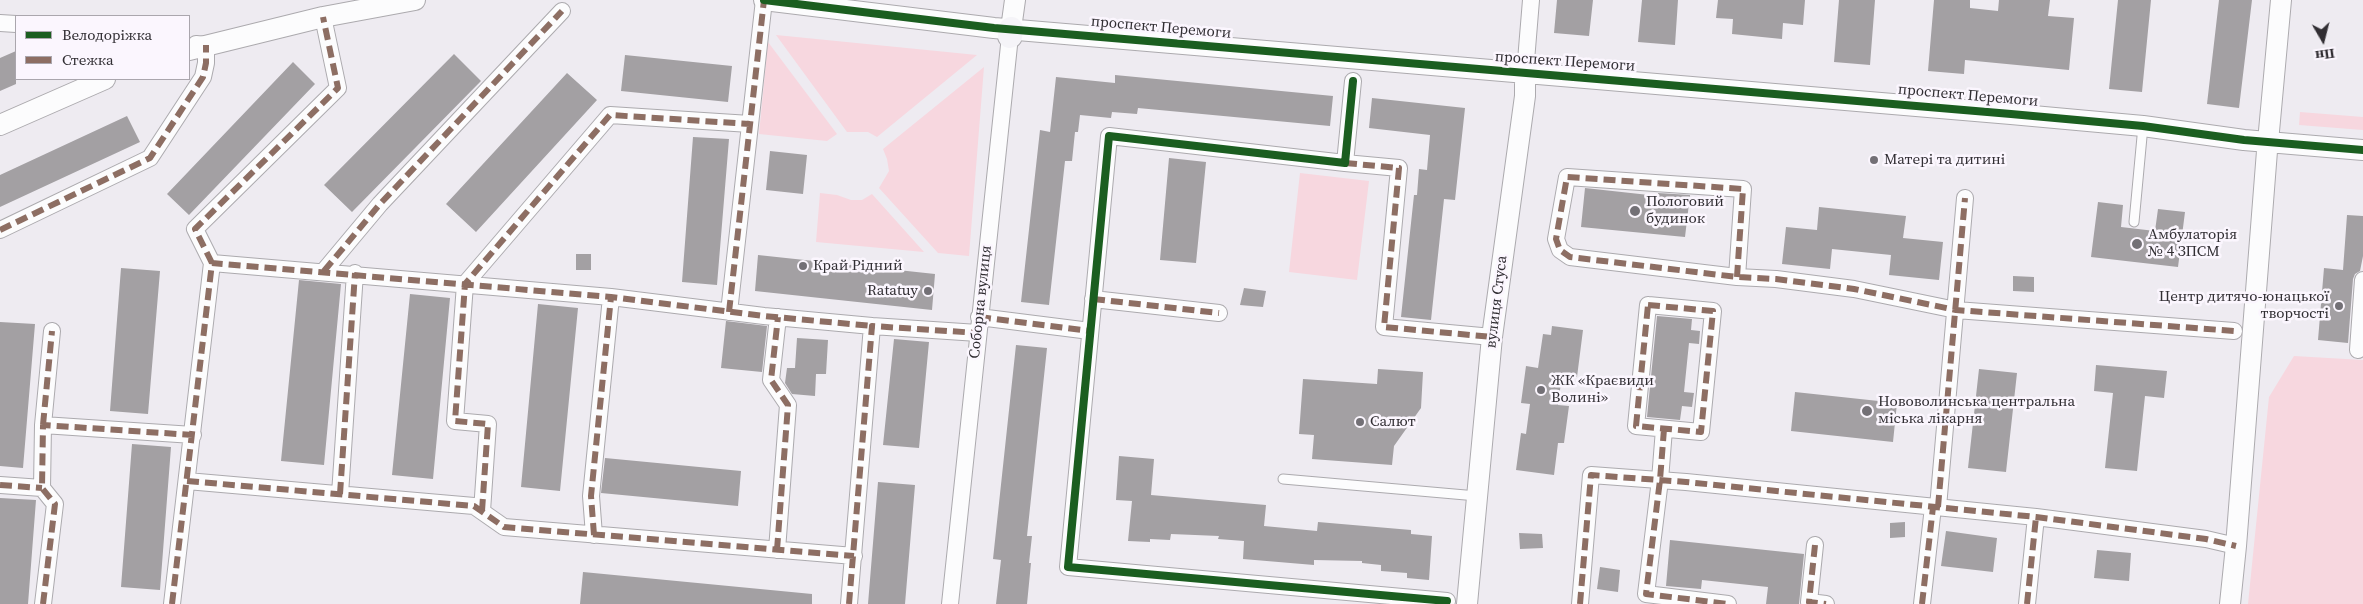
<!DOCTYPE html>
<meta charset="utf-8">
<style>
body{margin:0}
#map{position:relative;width:2363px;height:604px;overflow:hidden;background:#eeebf1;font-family:"Source Serif 4",serif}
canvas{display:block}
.legend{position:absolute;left:15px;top:15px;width:175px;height:65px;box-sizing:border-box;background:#fbf6fe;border:1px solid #aaa6ad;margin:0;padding:6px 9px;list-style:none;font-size:15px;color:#312e33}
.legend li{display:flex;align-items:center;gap:10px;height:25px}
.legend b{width:25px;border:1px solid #aaa6ad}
.north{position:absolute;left:2298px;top:15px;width:50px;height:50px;-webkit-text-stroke:4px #fbf6fe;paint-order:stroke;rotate:172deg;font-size:14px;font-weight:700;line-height:20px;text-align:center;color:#312e33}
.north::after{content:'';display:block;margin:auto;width:18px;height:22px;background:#312e33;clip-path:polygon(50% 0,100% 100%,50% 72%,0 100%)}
</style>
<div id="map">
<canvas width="2363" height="604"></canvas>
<ul class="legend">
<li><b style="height:6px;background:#1b5e20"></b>Велодоріжка</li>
<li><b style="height:6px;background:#8d6e63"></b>Стежка</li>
</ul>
<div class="north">Пн</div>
</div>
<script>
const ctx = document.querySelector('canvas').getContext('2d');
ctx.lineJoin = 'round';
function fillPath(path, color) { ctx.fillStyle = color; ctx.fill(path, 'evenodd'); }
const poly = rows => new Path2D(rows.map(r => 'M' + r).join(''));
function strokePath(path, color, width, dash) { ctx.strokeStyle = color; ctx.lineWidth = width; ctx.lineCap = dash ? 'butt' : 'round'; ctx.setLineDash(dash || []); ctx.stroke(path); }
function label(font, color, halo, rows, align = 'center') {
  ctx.font = font + ' "Source Serif 4",serif'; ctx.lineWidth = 5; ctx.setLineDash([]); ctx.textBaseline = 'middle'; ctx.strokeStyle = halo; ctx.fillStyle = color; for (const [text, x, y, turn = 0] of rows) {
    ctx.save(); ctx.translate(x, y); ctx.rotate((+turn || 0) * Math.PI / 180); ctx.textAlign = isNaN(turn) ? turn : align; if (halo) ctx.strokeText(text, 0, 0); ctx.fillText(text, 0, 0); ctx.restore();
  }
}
fillPath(poly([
 [776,35,977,55,877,137,868,132,847,132],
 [768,42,837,134,827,141,759,134],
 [984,67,969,256,938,253,879,188,889,171,887,159,883,149],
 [2300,112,2363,117,2363,130,2299,125],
 [1300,173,1369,181,1357,280,1289,272],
 [820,193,837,195,851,200,862,200,872,194,924,252,816,242],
 [2294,356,2363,360,2363,604,2248,604,2269,397]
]), '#f7d7df');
fillPath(poly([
 [1557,0,1593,0,1589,36,1554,33],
 [1642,0,1678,0,1675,45,1638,42],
 [1718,0,1805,0,1803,25,1783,23,1782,39,1732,34,1733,19,1716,18],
 [1839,0,1875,0,1870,65,1834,62],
 [1934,0,1970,0,1970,8,1998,11,1999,0,2050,0,2048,16,2074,18,2069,70,1965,60,1964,74,1928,71],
 [2118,0,2151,0,2142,92,2109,89],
 [2219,0,2252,0,2239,108,2207,104],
 [16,51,16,84,0,91,0,58],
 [454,54,481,81,352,212,324,185],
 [625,55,732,66,728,102,621,91],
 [293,62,315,84,189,215,167,194],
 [567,73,597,100,476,232,446,204],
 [1115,75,1333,96,1330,126,1138,108,1137,114,1112,112,1111,118,1080,115,1078,132,1075,132,1072,161,1065,161,1049,305,1021,302,1040,130,1050,132,1056,77,1115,83],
 [1372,98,1465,108,1455,200,1444,199,1431,320,1401,317,1414,195,1417,195,1419,169,1427,170,1430,135,1369,128],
 [127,116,140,142,0,207,0,175],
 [693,137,729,139,717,285,682,282],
 [770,151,807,155,803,194,766,190],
 [1169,158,1206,162,1196,263,1160,260],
 [1585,188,1658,196,1658,193,1690,195,1685,237,1581,227],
 [2098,202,2123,205,2121,227,2155,231,2158,209,2185,212,2178,267,2091,257],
 [1819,207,1906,216,1903,238,1943,242,1939,280,1889,275,1891,255,1832,249,1830,269,1782,264,1786,227,1817,230],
 [2347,215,2363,216,2363,256,2360,271,2355,274,2353,279,2348,343,2318,340,2324,268,2343,270],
 [576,254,591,254,591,270,576,270],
 [758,255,935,274,932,310,755,291],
 [121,268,160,271,148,414,110,411],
 [2013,276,2034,277,2034,292,2013,291],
 [299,280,341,284,324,465,281,461],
 [1244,288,1266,291,1263,307,1240,305],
 [410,294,450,298,433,479,392,475],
 [538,304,578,308,560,491,521,487],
 [1657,316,1692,319,1691,330,1700,331,1699,344,1689,343,1684,392,1694,393,1692,407,1682,406,1680,420,1647,417],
 [726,321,767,326,762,372,721,368],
 [0,322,35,324,23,468,0,466],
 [1552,326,1583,330,1577,377,1562,375,1558,405,1569,406,1564,443,1558,443,1554,475,1516,470,1521,433,1526,434,1530,404,1521,403,1526,366,1538,368,1543,334,1551,335],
 [797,338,828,340,826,374,816,374,815,396,792,394,785,383,787,368,795,368],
 [894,339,929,342,919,448,883,445],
 [1016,345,1047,348,1027,536,1032,536,1029,563,1031,563,1027,604,996,604,1001,560,993,559],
 [2096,365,2167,371,2164,398,2145,396,2137,471,2105,468,2113,393,2094,391],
 [1378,369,1423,372,1421,408,1394,446,1392,465,1312,459,1314,435,1299,434,1303,379,1377,384],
 [1979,369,2017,373,2006,472,1968,468],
 [1795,392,1897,403,1893,442,1791,431],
 [132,444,171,447,160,590,121,587],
 [1119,456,1154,459,1151,495,1266,505,1264,526,1317,531,1318,522,1411,530,1411,534,1432,536,1429,580,1407,578,1407,573,1381,571,1381,565,1362,563,1362,561,1314,560,1314,565,1243,559,1244,541,1218,539,1219,536,1171,534,1170,540,1150,539,1150,542,1128,541,1132,501,1116,500],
 [605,458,741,471,738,506,601,493],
 [878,482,915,485,905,604,868,604],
 [0,498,36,500,28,604,0,604],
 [1905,522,1905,537,1890,538,1890,523],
 [1946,531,1997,538,1993,572,1941,566],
 [1519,533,1542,534,1543,548,1520,549],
 [1670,540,1804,554,1799,604,1766,604,1768,587,1702,580,1701,589,1666,586],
 [2097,550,2131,553,2129,581,2094,578],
 [1600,567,1620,570,1618,592,1597,589],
 [583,572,812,594,812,604,580,604]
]), '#a3a0a3');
const service = poly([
 [2134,222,2143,126],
 [1283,479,1477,496]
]);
const minor = poly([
 [0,23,16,24],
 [1525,73,1531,0],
 [1353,81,1345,163,1109,136,1068,567,1447,601],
 [1345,163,1399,168,1384,327,1492,337],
 [0,230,150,158,203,77,206,63,206,45,196,44],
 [212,263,195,229,338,88,323,17],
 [324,271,380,204,562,11],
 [1737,277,1743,189,1567,177,1556,239,1560,250,1570,257,1737,277,1776,279,1854,289,1956,310,2234,331],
 [1093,299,1219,313],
 [1648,305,1713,311,1701,432,1636,426,1648,305],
 [729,312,764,0],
 [979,317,1090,331],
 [2358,350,2363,280],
 [43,425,52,331],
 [1664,429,1660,480,1646,594,1728,604],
 [187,481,474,506,504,527,854,556],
 [0,485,42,488],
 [340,494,355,273],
 [1938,507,1965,198],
 [482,511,488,424,455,421,465,284,610,115,750,124],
 [594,535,591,496,611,297],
 [1815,545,1809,602,1826,604],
 [777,550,788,405,771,380,778,317],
 [43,604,55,504,42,488,43,425,193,435],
 [172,604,212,263,611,297,764,316,872,326],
 [849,604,872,326,978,333],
 [950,604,1010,36],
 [1580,604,1591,475,1686,482,2036,517,2206,539,2236,546],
 [1922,604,1933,507],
 [2027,604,2036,517]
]);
const tertiary = poly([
 [764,0,994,28,2011,114,2143,126,2244,140,2363,150],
 [1011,29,1015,0],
 [189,50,323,17,415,0],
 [0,125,105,79],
 [2268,142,2281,0],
 [1467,604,1492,337,1525,96,1525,73],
 [2230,604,2236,546,2267,151]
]);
const secondary = poly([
 [1010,36,1011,29]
]);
strokePath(service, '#acaaae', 11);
strokePath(minor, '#acaaae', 18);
strokePath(tertiary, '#acaaae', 22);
strokePath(secondary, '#acaaae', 26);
strokePath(service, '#fcfcfd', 9);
strokePath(minor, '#fcfcfd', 16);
strokePath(tertiary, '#fcfcfd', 20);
strokePath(secondary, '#f5f4f8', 24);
strokePath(poly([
 [1345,163,1399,168,1384,327,1492,337],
 [0,230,150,158,203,77,206,63,206,45],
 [212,263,195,229,338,88,323,17],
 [324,271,380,204,562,11],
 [1737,277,1743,189,1567,177,1556,239,1560,250,1570,257,1737,277,1776,279,1854,289,1956,310,2234,331],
 [1093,299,1219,313],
 [1648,305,1713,311,1701,432,1636,426,1648,305],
 [729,312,764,0],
 [979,317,1090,331],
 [43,425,52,331],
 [1664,429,1660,480,1646,594,1728,604],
 [187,481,474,506,504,527,854,556],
 [0,485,42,488],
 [340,494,355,273],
 [1938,507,1965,198],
 [482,511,488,424,455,421,465,284,610,115,750,124],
 [594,535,591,496,611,297],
 [1815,545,1809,602,1826,604],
 [777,550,788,405,771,380,778,317],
 [43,604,55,504,42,488,43,425,193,435],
 [172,604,212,263,611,297,764,316,872,326],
 [849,604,872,326,978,333],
 [1580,604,1591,475,1686,482,2036,517,2206,539,2236,546],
 [1922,604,1933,507],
 [2027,604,2036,517]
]), '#8d6e63', 6, [12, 6]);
strokePath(poly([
 [764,0,994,28,2011,114,2143,126,2244,140,2363,150],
 [1353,81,1345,163,1109,136,1068,567,1447,601]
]), '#1b5e20', 8);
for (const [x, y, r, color] of [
 [1874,160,5,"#737076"],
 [1635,211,6,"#737076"],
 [2137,244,6,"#737076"],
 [803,266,5,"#737076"],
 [928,291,5,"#737076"],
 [2339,306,5,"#737076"],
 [1541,390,5,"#737076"],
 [1867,411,6,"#737076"],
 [1360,422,5,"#737076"]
]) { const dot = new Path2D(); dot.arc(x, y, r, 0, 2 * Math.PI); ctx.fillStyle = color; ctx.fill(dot); strokePath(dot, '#fbf6fe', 2); }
label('15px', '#312e33', '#fbf6fe', [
 ["проспект Перемоги",1161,28,5],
 ["проспект Перемоги",1565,62,4],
 ["проспект Перемоги",1968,96,5],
 ["Соборна вулиця",981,302,-84],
 ["вулиця Стуса",1497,302,-83]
]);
label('15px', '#312e33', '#fbf6fe', [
 ["Матері та дитині",1884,160],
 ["Пологовий",1646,202],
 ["будинок",1646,219],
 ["Амбулаторія",2148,235],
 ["№ 4 ЗПСМ",2148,252],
 ["Край Рідний",813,266],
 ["Ratatuy",918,291,"right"],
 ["Центр дитячо-юнацької",2329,297,"right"],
 ["творчості",2329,314,"right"],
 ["ЖК «Краєвиди",1551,381],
 ["Волині»",1551,398],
 ["Нововолинська центральна",1878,402],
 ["міська лікарня",1878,419],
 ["Салют",1370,422]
], 'left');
</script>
